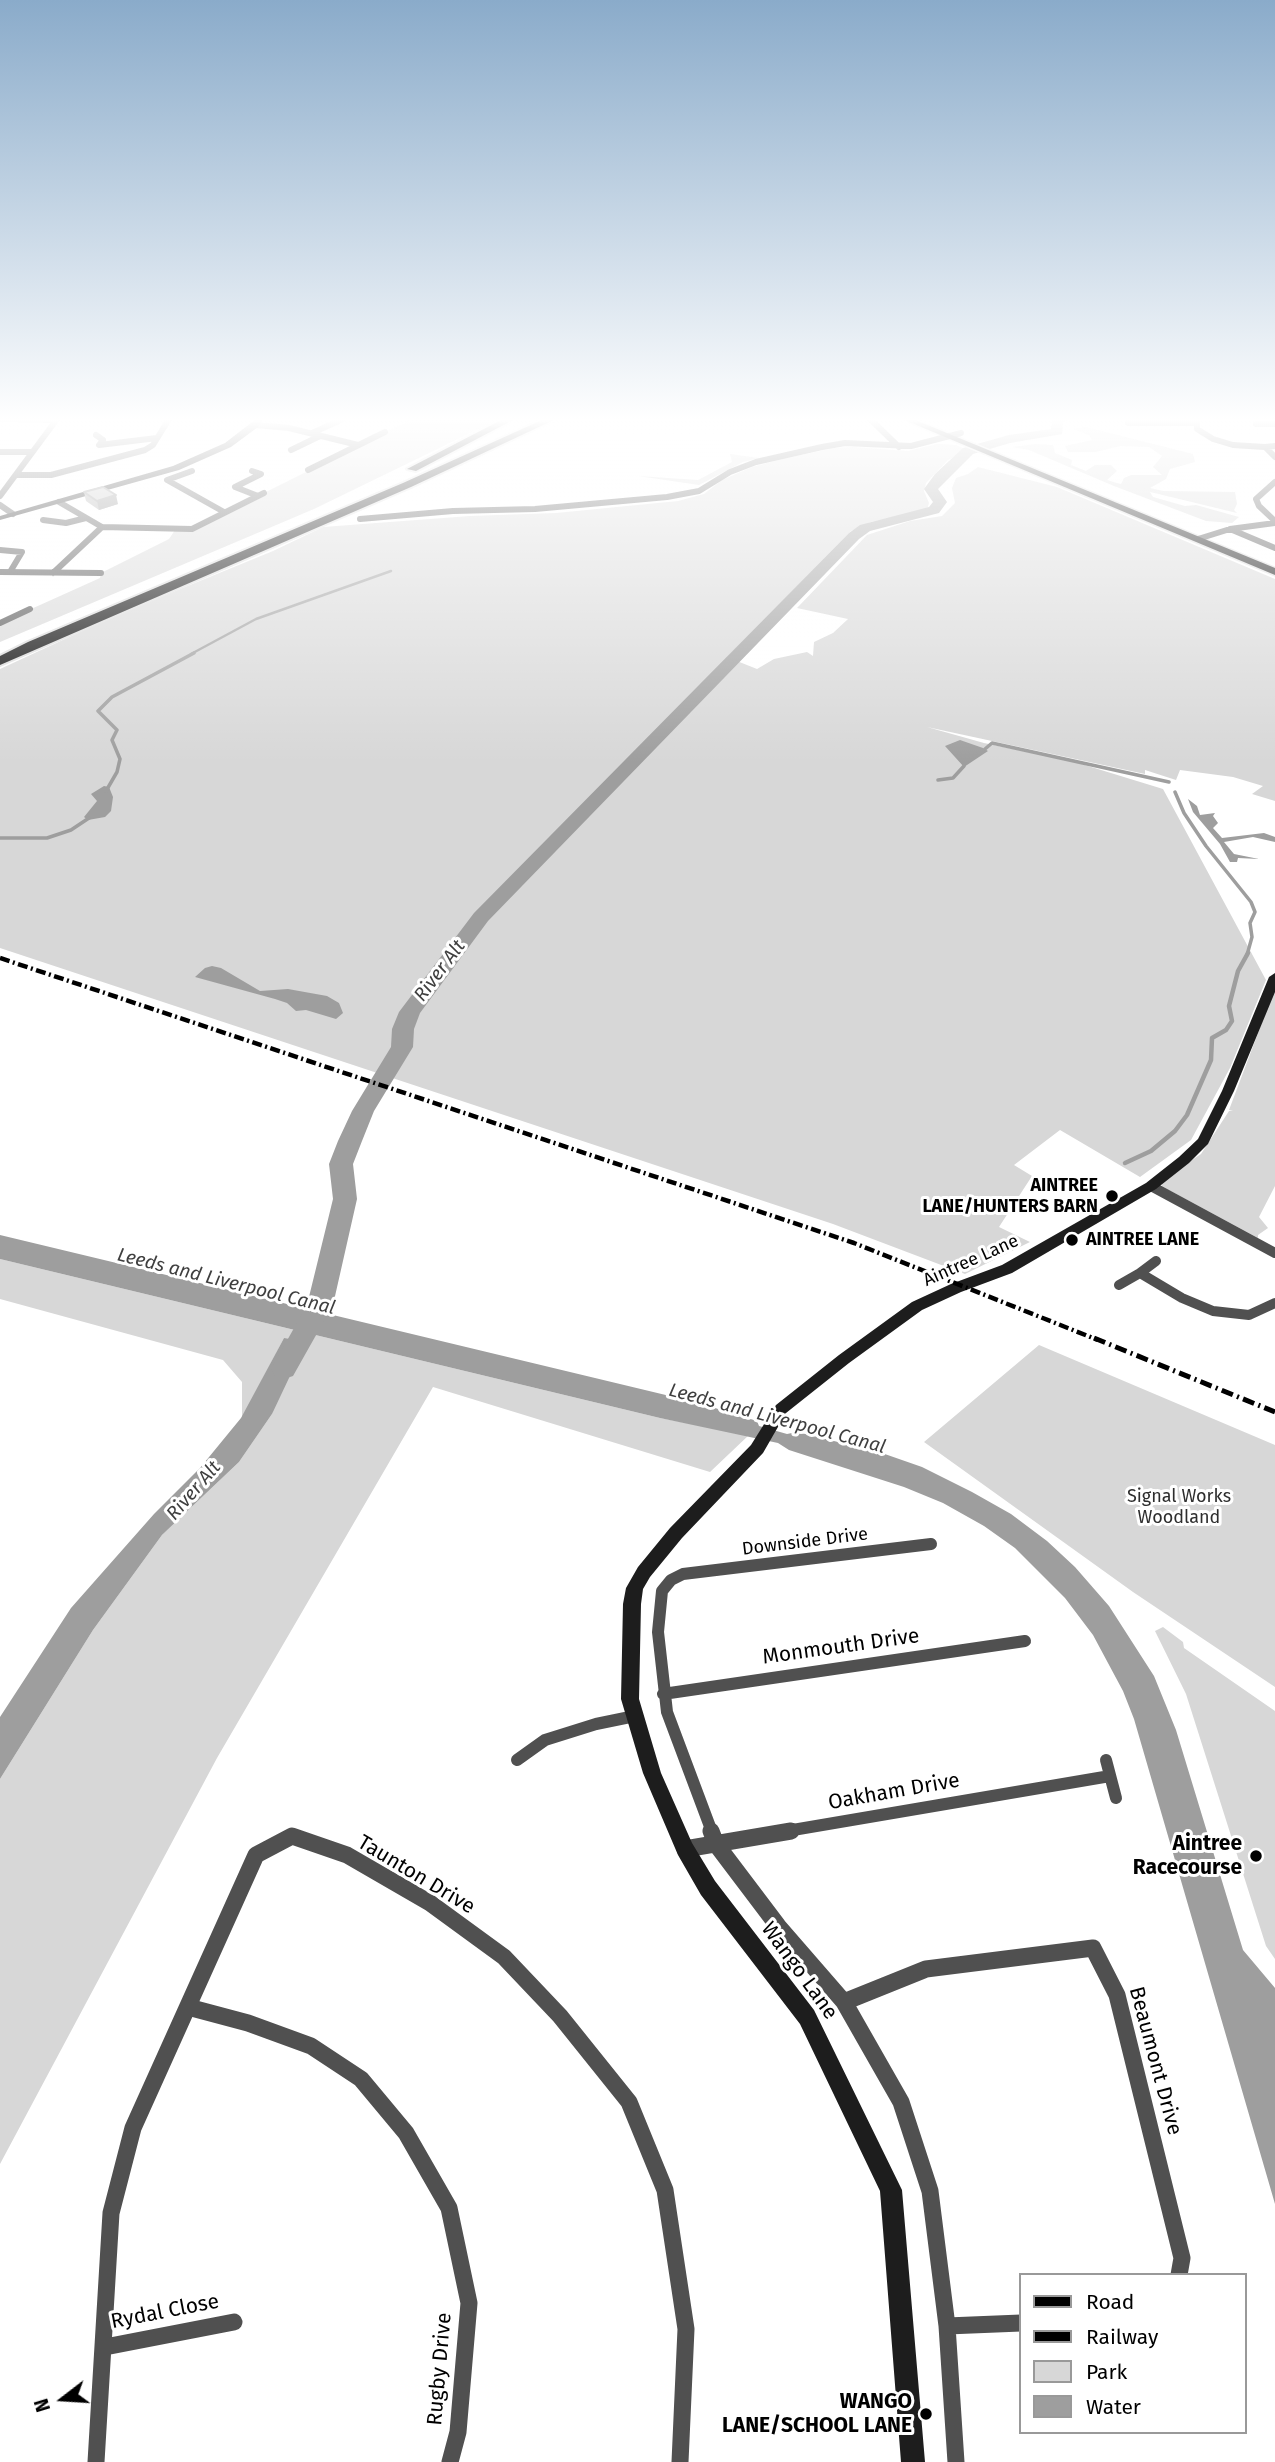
<!DOCTYPE html>
<style>
body{margin:0}
#map{position:relative;width:1275px;height:2462px;overflow:hidden;background:#fff;font-family:"Fira Sans",sans-serif}
canvas{display:block}
.legend{position:absolute;left:1019px;top:2273px;width:228px;height:161px;box-sizing:border-box;background:#fff;border:2px solid #999;margin:0;padding:9px 12px;list-style:none;font-size:21px;color:#000}
.legend li{display:flex;align-items:center;gap:14px;height:35px}
.legend b{width:35px;border:2px solid #999}
.north{position:absolute;left:28px;top:2364px;width:70px;height:70px;-webkit-text-stroke:5px #fff;paint-order:stroke;rotate:253deg;font-size:19px;font-weight:700;line-height:28px;text-align:center;color:#000}
.north::after{content:'';display:block;margin:auto;width:24px;height:32px;background:#000;clip-path:polygon(50% 0,100% 100%,50% 72%,0 100%)}
</style>
<div id="map">
<canvas width="1275" height="2462"></canvas>
<ul class="legend">
<li><b style="height:9px;background:#000"></b>Road</li>
<li><b style="height:9px;background:#000"></b>Railway</li>
<li><b style="height:19px;background:#d7d7d7"></b>Park</li>
<li><b style="height:19px;background:#9e9e9e"></b>Water</li>
</ul>
<div class="north">N</div>
</div>
<script>
const ctx = document.querySelector('canvas').getContext('2d');
ctx.lineJoin = 'round';
function fillPath(path, color) { ctx.fillStyle = color; ctx.fill(path, 'evenodd'); }
const poly = rows => new Path2D(rows.map(r => 'M' + r).join(''));
function strokePath(path, color, width, dash) { ctx.strokeStyle = color; ctx.lineWidth = width; ctx.lineCap = dash ? 'butt' : 'round'; ctx.setLineDash(dash || []); ctx.stroke(path); }
function label(font, color, halo, rows, align = 'center') {
  ctx.font = font + ' "Fira Sans",sans-serif'; ctx.lineWidth = 6; ctx.setLineDash([]); ctx.textBaseline = 'middle'; ctx.strokeStyle = halo; ctx.fillStyle = color; for (const [text, x, y, turn = 0] of rows) {
    ctx.save(); ctx.translate(x, y); ctx.rotate((+turn || 0) * Math.PI / 180); ctx.textAlign = isNaN(turn) ? turn : align; if (halo) ctx.strokeText(text, 0, 0); ctx.fillText(text, 0, 0); ctx.restore();
  }
}
fillPath(poly([
 [412,419,499,419,314,509,0,642,0,623,100,578,101,573,169,539,175,530,192,529],
 [1086,427,1193,454,1195,462,1170,469,1166,479,1150,488,1163,491,1235,492,1237,504,1234,510,1237,513,1142,490,1150,492,1153,497,1185,506,1196,505,1239,517,1232,523,1206,521,1114,486,1029,450,1012,447,1036,444,1053,445,1055,453,1072,460,1071,465,1086,471,1095,465,1111,465,1117,471,1107,480,1117,483,1121,484,1124,478,1131,475,1162,475,1153,467,1162,456,1149,447,1120,446,1096,452,1068,452,1065,446,1092,440,1089,435,1073,429],
 [937,444,956,445,967,450,948,460,926,483,924,491,929,503,927,510,871,522,851,531,727,657,757,669,774,659,807,652,813,656,814,642,833,633,848,619,797,608,867,535,910,521,942,516,955,503,952,488,956,478,968,474,978,467,1057,487,1275,579,1275,801,1252,794,1263,786,1233,777,1180,770,1176,780,1145,770,1145,774,927,727,984,743,1075,762,1163,789,1266,980,1230,1068,1191,1140,1140,1177,1060,1130,1014,1165,1032,1176,999,1227,1030,1242,965,1274,833,1224,0,948,0,669,119,614,273,551,323,527,470,516,556,513,678,501,704,494,722,480,752,467,782,459,834,448,853,447,908,451],
 [730,454,759,458,743,462,699,485,638,476,698,480,732,462],
 [1275,988,1275,1186,1259,1217,1268,1228,1258,1235,1258,1238,1167,1189,1162,1186,1162,1180,1201,1154,1229,1111,1233,1110,1229,1110],
 [0,1259,660,1418,749,1435,710,1472,433,1387,217,1758,0,2164,0,1779,93,1630,162,1535,239,1462,272,1414,284,1338,242,1418,242,1382,223,1360,0,1299],
 [1039,1345,1275,1445,1275,1687,1133,1592,924,1442],
 [1163,1627,1183,1642,1184,1648,1275,1711,1275,1959,1266,1946,1186,1694,1155,1631]
]), '#d7d7d7');
fillPath(poly([
 [960,740,983,748,988,751,964,767,945,746],
 [104,786,109,787,113,797,111,811,105,817,88,820,84,817,97,801,91,794],
 [1188,799,1197,806,1200,815,1215,813,1213,816,1218,823,1213,828,1222,838,1264,833,1275,837,1275,842,1253,837,1224,842,1234,854,1259,859,1238,858,1237,862,1230,862,1220,844,1193,812],
 [212,966,221,968,260,991,288,989,327,996,339,1003,343,1013,336,1019,306,1010,296,1011,287,1003,275,999,195,977,205,968],
 [0,1235,699,1403,757,1421,759,1426,787,1434,797,1432,879,1452,922,1467,972,1492,1011,1514,1047,1541,1075,1567,1109,1606,1154,1676,1176,1730,1243,1950,1275,1988,1275,2204,1134,1719,1123,1691,1093,1635,1065,1598,1015,1548,984,1526,943,1503,904,1487,789,1450,778,1443,660,1418,0,1259],
 [284,1338,306,1342,272,1414,239,1462,162,1535,93,1630,0,1779,0,1717,71,1608,154,1514,200,1468,241,1418]
]), '#9e9e9e');
strokePath(poly([
 [191,654,256,619,391,571]
]), '#9e9e9e', 2.5);
strokePath(poly([
 [985,749,992,743,1169,782],
 [938,780,953,778,964,766],
 [106,791,117,772,120,759,112,740,117,730,98,711,112,697,194,653],
 [1175,792,1184,813,1206,846,1251,902,1255,912,1250,923,1252,937,1247,955],
 [0,838,47,838,71,830,89,818]
]), '#9e9e9e', 3.5);
strokePath(poly([
 [1125,1163,1151,1151,1175,1131,1187,1115,1211,1060,1212,1038,1226,1030,1232,1021,1229,1006,1238,971,1248,953]
]), '#9e9e9e', 4.5);
fillPath(poly([
 [1052,419,1069,419,1063,423,1062,434,1010,443,973,454,938,489,947,502,939,513,870,531,859,539,488,921,420,1013,414,1029,413,1047,374,1111,362,1141,353,1164,357,1199,333,1305,293,1376,284,1379,275,1376,271,1369,307,1305,333,1199,329,1164,338,1141,352,1111,391,1047,392,1029,399,1012,474,913,849,533,860,525,929,507,933,502,924,489,935,474,963,448,1009,435,1051,429,1052,419]
]), '#9e9e9e');
const primary = poly([
 [902,419,913,419,1275,568,1275,575,902,419]
]);
const highway = poly([
 [503,419,515,419,416,471,407,469,503,419],
 [544,419,556,419,411,487,0,665,0,656,28,642,403,483,544,419]
]);
strokePath(primary, '#dbdbdb', 3);
strokePath(highway, '#dbdbdb', 4);
strokePath(poly([
 [2,419,56,420],
 [870,419,899,447],
 [1197,419,1197,429,1213,439,1233,445,1265,447],
 [1128,423,1195,423],
 [1256,424,1275,424],
 [255,425,289,428,358,445],
 [312,433,343,419],
 [96,435,103,440,99,445,157,438],
 [1275,446,1265,447,1275,457],
 [291,450,320,436],
 [0,452,32,452],
 [308,470,385,432],
 [192,471,167,480,224,512],
 [252,471,261,474,235,487,258,496],
 [16,475,51,475,145,450,153,445,169,419],
 [1275,482,1256,499,1259,506,1275,521],
 [0,496,57,419],
 [59,502,102,527,192,529,264,493],
 [0,505,13,514],
 [360,519,453,511,535,509,667,497,699,491,730,472,756,462,822,447,845,443,911,446,961,433],
 [43,520,66,523,86,518],
 [1230,529,1275,548],
 [1198,539,1230,529,1275,523],
 [0,550,22,552,10,572],
 [0,572,101,573],
 [53,573,102,527],
 [0,623,30,609]
]), '#505050', 6);
strokePath(poly([
 [1151,1186,1275,1253],
 [1156,1261,1140,1273,1182,1298,1213,1311,1249,1315,1275,1303],
 [1119,1285,1140,1273]
]), '#505050', 10);
strokePath(poly([
 [663,1694,1025,1641],
 [517,1760,545,1740,596,1724,635,1716],
 [1106,1760,1116,1798],
 [712,1832,667,1712,658,1632,662,1591,671,1580,683,1574,931,1544],
 [781,1832,1110,1776]
]), '#505050', 12);
strokePath(poly([
 [711,1831,716,1844,778,1926,844,2002,901,2102,930,2191,947,2326,956,2462],
 [685,1849,791,1831],
 [844,2002,926,1969,1093,1948,1117,1995,1182,2258,1179,2275],
 [188,2007,248,2023,311,2046,361,2079,406,2133,449,2208,469,2303,458,2432,450,2462],
 [947,2326,1021,2323],
 [105,2347,234,2322],
 [96,2462,111,2213,133,2128,256,1855,292,1836,347,1855,430,1903,504,1957,560,2016,629,2102,665,2190,686,2329,680,2462]
]), '#505050', 17);
fillPath(poly([
 [256,419,263,419,258,427,231,447,179,470,0,520,0,516,173,466,225,443,256,419],
 [1275,973,1275,992,1234,1091,1208,1144,1189,1163,1156,1189,1012,1273,961,1292,922,1310,849,1363,786,1413,763,1453,682,1538,650,1577,643,1589,641,1604,639,1699,661,1773,692,1843,715,1881,814,2010,902,2190,925,2462,901,2462,880,2191,800,2024,701,1895,678,1855,643,1773,621,1699,623,1604,626,1588,638,1567,670,1528,751,1445,776,1405,839,1355,912,1302,951,1284,1002,1265,1146,1183,1179,1157,1198,1139,1222,1091,1269,977,1275,973]
]), '#1d1d1d');
fillPath(primary, '#000');
fillPath(highway, '#000');
strokePath(poly([
 [0,958,854,1243,1098,1340]
]), '#000', 4.5, [10, 3.5, 2, 3.5]);
strokePath(poly([
 [1094,1338,1275,1412]
]), '#000', 5, [12, 4.5, 2, 4.5]);
fillPath(poly([
 [84,492,118,504,99,510,86,501]
]), '#a5a5a5');
fillPath(poly([
 [116,495,118,504,99,510,97,501]
]), '#868686');
const building = poly([
 [103,487,116,495,97,501,84,492,103,487]
]);
fillPath(building, '#c0c0c0');
strokePath(building, '#868686', 2);
const sky = ctx.createLinearGradient(0, 0, 0, 763);
sky.addColorStop(0, '#8aabca');
sky.addColorStop(0.55, '#fff');
sky.addColorStop(1, '#ffffff00');
ctx.fillStyle = sky;
ctx.fillRect(0, 0, 1275, 763);
for (const [x, y, r, color] of [
 [1112,1196,7,"#000"],
 [1072,1240,7,"#000"],
 [1256,1856,7,"#000"],
 [926,2414,7,"#000"]
]) { const dot = new Path2D(); dot.arc(x, y, r, 0, 2 * Math.PI); ctx.fillStyle = color; ctx.fill(dot); strokePath(dot, '#fff', 2.5); }
label('bold 18px', '#000', '#fff', [
 ["AINTREE",1098,1186],
 ["LANE/HUNTERS BARN",1098,1207],
 ["AINTREE LANE",1086,1240,"left"]
], 'right');
label('18px', '#000', '#fff', [
 ["Aintree Lane",971,1261,-24],
 ["Downside Drive",805,1542,-7]
]);
label('18px', '#2e2e2e', '#fff', [
 ["Signal Works",1179,1497],
 ["Woodland",1179,1518]
]);
label('italic 19px', '#3f3f3f', '#fff', [
 ["River Alt",440,971,-53],
 ["Leeds and Liverpool Canal",226,1282,14],
 ["Leeds and Liverpool Canal",777,1419,15],
 ["River Alt",194,1491,-49]
]);
label('21px', '#000', '#fff', [
 ["Monmouth Drive",841,1647,-8],
 ["Oakham Drive",894,1792,-10],
 ["Taunton Drive",416,1875,31],
 ["Wango Lane",799,1971,54],
 ["Beaumont Drive",1155,2061,75],
 ["Rydal Close",165,2312,-11],
 ["Rugby Drive",440,2369,-85]
]);
label('bold 21px', '#000', '#fff', [
 ["Aintree",1242,1844],
 ["Racecourse",1242,1868],
 ["WANGO",912,2402],
 ["LANE/SCHOOL LANE",912,2426]
], 'right');
</script>
